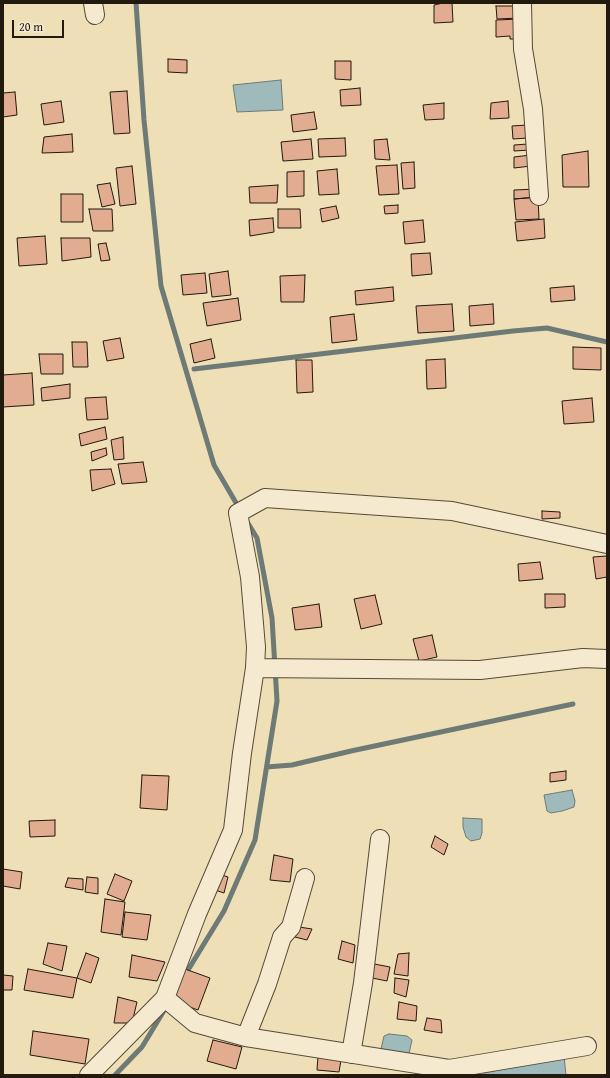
<!DOCTYPE html>
<style>
body{margin:0}
#map{position:relative;width:610px;height:1078px;overflow:hidden;background:#efdfb6;font-family:"Gentium Book Plus",serif}
canvas{display:block}
.frame{position:absolute;inset:0;border:4px solid #22190f;pointer-events:none}
.scale{position:absolute;left:12px;top:20px;width:52px;height:18px;box-sizing:border-box;border:2px solid #22190f;border-top:0;padding-left:5px;font-size:12px;line-height:14px;white-space:nowrap;color:#22190f;-webkit-text-stroke:3px #f5ead0;paint-order:stroke}
</style>
<div id="map">
<canvas width="610" height="1078"></canvas>
<div class="frame"></div>
<div class="scale">20 m</div>
</div>
<script>
const ctx = document.querySelector('canvas').getContext('2d');
ctx.lineJoin = 'round';
function fillPath(path, color) { ctx.fillStyle = color; ctx.fill(path, 'evenodd'); }
const poly = rows => new Path2D(rows.map(r => 'M' + r).join(''));
function strokePath(path, color, width, dash) { ctx.strokeStyle = color; ctx.lineWidth = width; ctx.lineCap = dash ? 'butt' : 'round'; ctx.setLineDash(dash || []); ctx.stroke(path); }
const water = poly([
 [281,80,283,110,237,112,233,85,281,80],
 [572,790,575,801,574,807,562,811,551,813,547,811,544,795,572,790],
 [463,818,482,819,482,833,480,839,471,841,466,837,463,827,463,818],
 [389,1034,407,1036,412,1040,408,1058,381,1049,384,1036,389,1034],
 [564,1056,566,1075,484,1075,484,1073,564,1056]
]);
fillPath(water, '#9fbaba');
strokePath(water, '#6d7a76', 1);
strokePath(poly([
 [136,3,144,120,161,286,214,465,239,508],
 [194,369,513,331,547,328,607,342],
 [267,767,292,765,351,751,573,704],
 [185,975,224,911,255,840,277,701,272,618,257,538,246,520],
 [115,1075,142,1047,165,1009]
]), '#6d7a76', 5);
const building = poly([
 [443,3,452,3,453,22,434,23,434,5,443,3],
 [496,6,518,6,519,18,497,19,496,6],
 [520,19,521,39,510,39,510,36,496,37,496,20,520,19],
 [168,59,187,60,187,73,168,72,168,59],
 [335,61,351,61,351,80,335,79,335,61],
 [360,88,361,105,341,106,340,90,360,88],
 [127,91,130,133,114,134,110,92,127,91],
 [15,92,17,115,3,117,3,93,15,92],
 [61,101,64,122,44,125,41,104,61,101],
 [508,101,509,118,490,119,491,103,508,101],
 [444,103,444,119,425,120,423,105,444,103],
 [314,112,317,129,293,132,291,115,314,112],
 [527,125,528,138,513,139,512,126,527,125],
 [72,134,73,152,42,153,44,137,72,134],
 [345,138,346,156,319,157,318,139,345,138],
 [311,139,313,159,283,161,281,142,311,139],
 [387,139,390,160,375,159,374,140,387,139],
 [528,144,530,150,514,151,514,145,528,144],
 [588,151,589,187,563,187,562,155,588,151],
 [531,155,531,166,514,168,514,157,531,155],
 [414,162,415,188,403,189,401,163,414,162],
 [397,165,399,194,379,195,376,166,397,165],
 [132,166,136,204,120,206,116,168,132,166],
 [337,169,339,194,319,195,317,171,337,169],
 [304,171,304,196,287,197,287,172,304,171],
 [110,183,115,204,102,207,97,185,110,183],
 [278,185,277,203,250,203,249,187,278,185],
 [537,189,538,197,514,199,514,190,537,189],
 [61,194,83,194,83,222,61,222,61,194],
 [538,197,539,219,516,220,514,199,538,197],
 [398,205,398,213,385,214,384,206,398,205],
 [336,206,339,218,322,222,320,209,336,206],
 [89,209,112,209,113,231,93,231,89,209],
 [278,209,300,209,301,228,278,228,278,209],
 [273,218,274,232,250,236,249,220,273,218],
 [544,219,545,238,517,241,515,222,544,219],
 [423,220,425,242,405,244,403,222,423,220],
 [45,236,47,264,19,266,17,238,45,236],
 [61,238,90,238,91,257,62,261,61,238],
 [106,243,110,260,101,261,98,244,106,243],
 [430,253,432,274,412,276,411,254,430,253],
 [228,271,231,295,212,297,209,274,228,271],
 [205,273,207,293,183,295,181,275,205,273],
 [305,275,304,302,281,302,280,276,305,275],
 [574,286,575,300,551,302,550,288,574,286],
 [393,287,394,301,356,305,355,291,393,287],
 [238,298,241,320,207,326,203,303,238,298],
 [452,304,454,331,418,333,416,306,452,304],
 [493,304,494,324,470,326,469,306,493,304],
 [354,314,357,340,332,343,330,317,354,314],
 [120,338,124,358,107,361,103,341,120,338],
 [211,339,215,358,194,363,190,344,211,339],
 [72,342,87,342,88,367,73,367,72,342],
 [573,347,601,348,601,370,573,369,573,347],
 [39,354,63,354,63,374,41,374,39,354],
 [445,359,446,388,427,389,426,360,445,359],
 [296,360,312,360,313,392,297,393,296,360],
 [32,373,34,405,3,407,3,375,32,373],
 [70,384,70,398,42,401,41,388,70,384],
 [106,397,108,419,87,420,85,398,106,397],
 [592,398,594,422,564,424,562,401,592,398],
 [105,427,107,439,81,446,79,434,105,427],
 [123,437,124,459,114,460,111,440,123,437],
 [106,448,107,455,92,461,91,452,106,448],
 [143,462,147,482,122,484,118,464,143,462],
 [111,469,115,484,92,491,90,470,111,469],
 [542,511,560,512,560,518,542,519,542,511],
 [607,556,607,577,596,579,593,557,607,556],
 [540,562,543,579,519,581,518,564,540,562],
 [545,594,565,594,565,607,545,608,545,594],
 [375,595,382,624,361,629,354,599,375,595],
 [319,604,322,627,295,630,292,608,319,604],
 [432,635,437,657,419,661,413,639,432,635],
 [566,771,566,780,550,782,550,773,566,771],
 [142,775,169,776,167,810,140,808,142,775],
 [55,820,55,836,30,837,29,821,55,820],
 [435,836,448,844,444,855,431,847,435,836],
 [274,855,293,859,290,882,270,880,274,855],
 [3,869,22,872,20,889,3,886,3,869],
 [115,874,132,881,124,901,107,894,115,874],
 [219,874,228,877,224,893,215,890,219,874],
 [87,877,98,878,98,894,85,892,87,877],
 [68,878,83,879,83,890,65,887,68,878],
 [105,899,125,902,121,935,101,932,105,899],
 [125,912,151,915,147,940,122,937,125,912],
 [299,927,312,929,307,940,295,937,299,927],
 [342,941,355,945,353,963,338,959,342,941],
 [48,943,67,946,62,971,43,964,48,943],
 [86,953,99,958,91,983,77,978,86,953],
 [409,953,408,976,394,974,398,954,409,953],
 [132,955,165,962,157,981,129,977,132,955],
 [369,963,390,967,387,981,367,977,369,963],
 [28,969,77,978,73,998,24,990,28,969],
 [185,969,210,978,198,1010,173,1001,185,969],
 [3,975,13,976,12,990,3,990,3,975],
 [395,978,409,980,406,997,394,993,395,978],
 [118,997,137,1002,132,1023,114,1023,118,997],
 [399,1002,417,1006,416,1021,397,1019,399,1002],
 [427,1018,441,1020,442,1033,424,1030,427,1018],
 [33,1031,89,1039,85,1064,30,1055,33,1031],
 [213,1040,242,1047,236,1069,207,1061,213,1040],
 [318,1056,341,1060,339,1072,317,1070,318,1056]
]);
fillPath(building, '#e1ac8f');
strokePath(building, '#22190f', 1);
const street = poly([
 [93,3,95,15],
 [522,3,523,49,533,109,539,196],
 [255,668,480,670,583,658,607,659],
 [165,998,195,1023,246,1037,449,1069,587,1046],
 [246,1037,267,984,282,937,291,927,305,878],
 [351,1054,363,983,380,839],
 [89,1075,165,998,197,914,233,830,242,753,255,668,256,647,250,577,238,513,265,498,452,511,607,544]
]);
strokePath(street, '#554a39', 20);
strokePath(street, '#f5ead0', 18);
</script>
